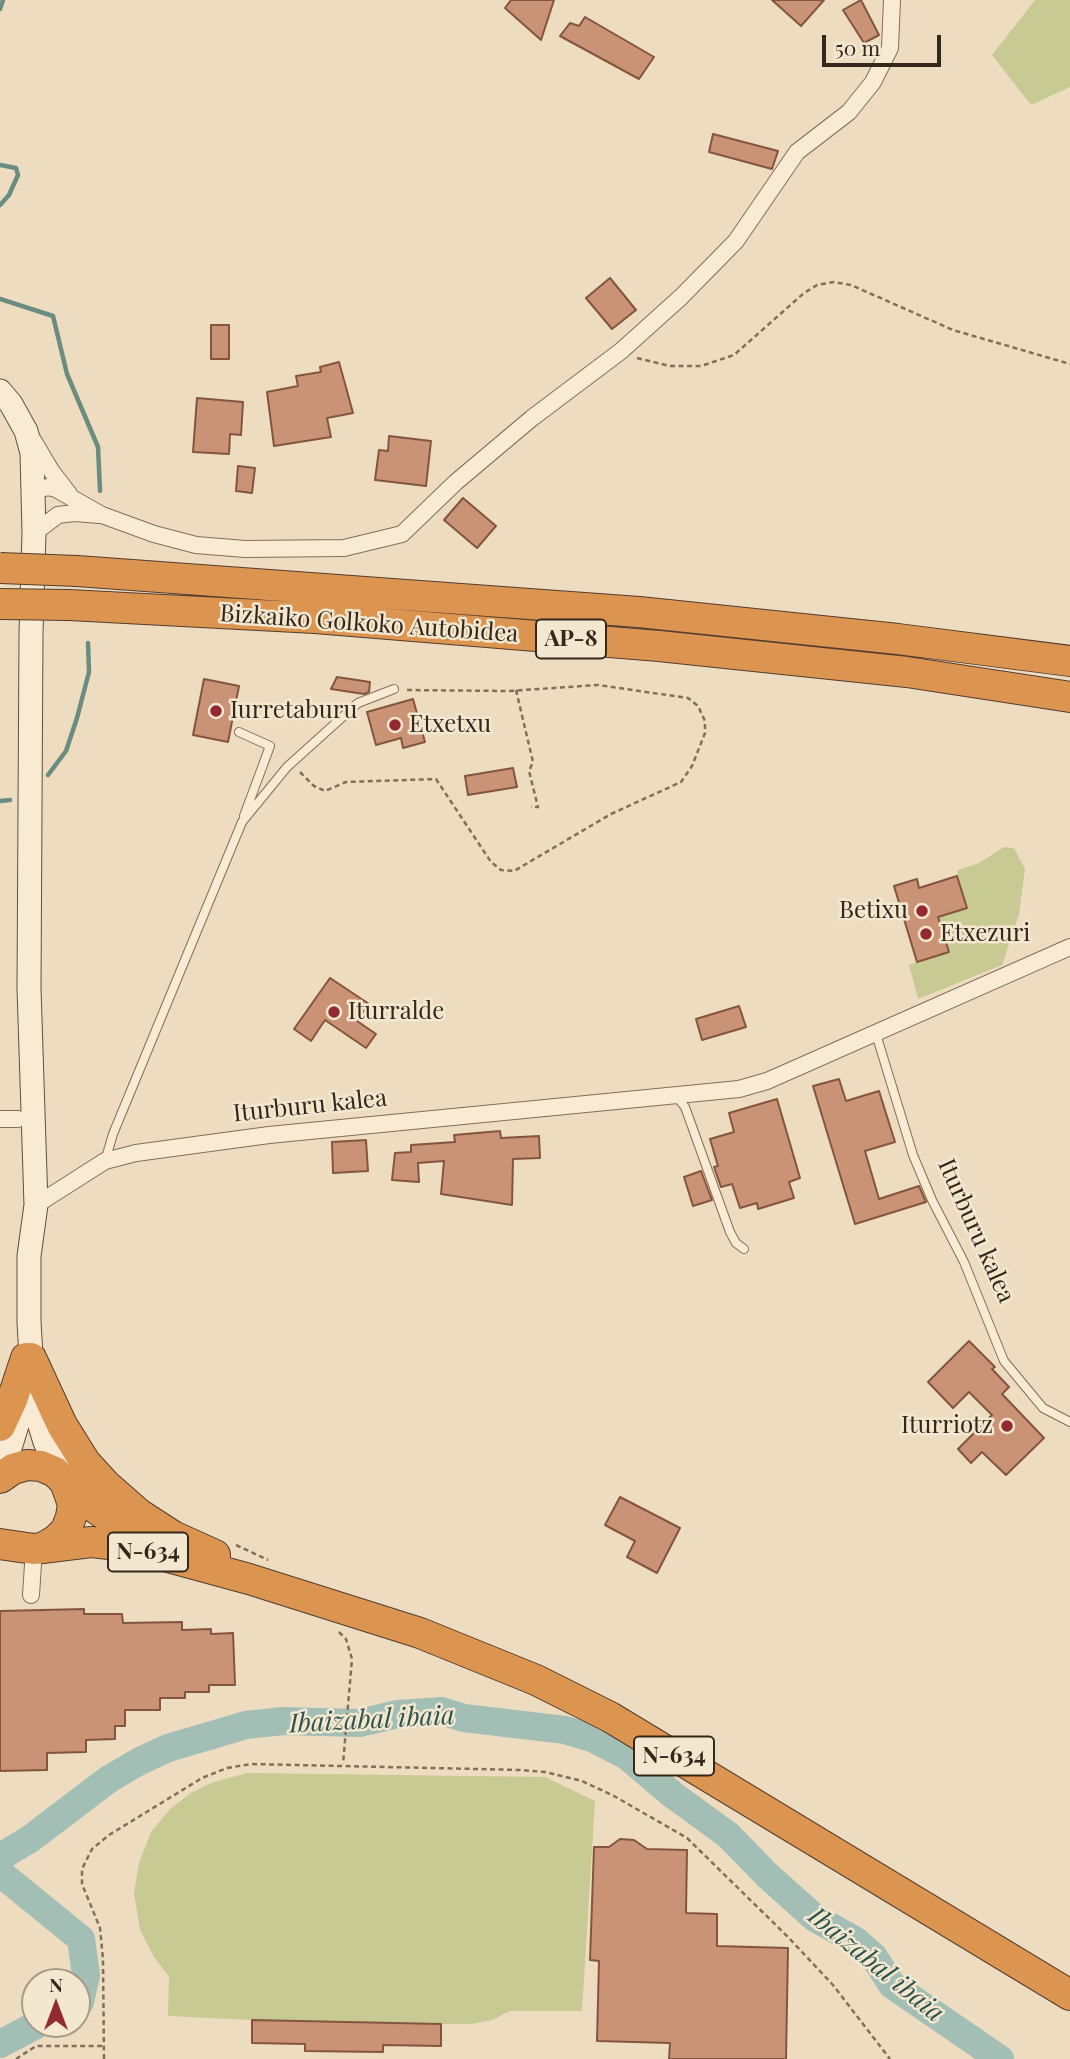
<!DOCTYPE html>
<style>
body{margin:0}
#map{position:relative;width:1070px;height:2059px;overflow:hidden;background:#eddcc0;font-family:"Playfair Display",serif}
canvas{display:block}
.north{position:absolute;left:21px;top:1968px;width:70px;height:70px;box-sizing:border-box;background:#f4e7cf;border:2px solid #a89a87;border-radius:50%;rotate:0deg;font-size:19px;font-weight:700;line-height:28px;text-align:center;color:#35271c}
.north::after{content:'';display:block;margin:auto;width:24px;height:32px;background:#932931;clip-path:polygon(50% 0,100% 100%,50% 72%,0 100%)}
.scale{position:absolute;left:822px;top:35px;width:119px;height:32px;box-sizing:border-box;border:4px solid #35271c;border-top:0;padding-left:9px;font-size:21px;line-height:24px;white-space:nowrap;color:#35271c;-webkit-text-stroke:5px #f4e7cf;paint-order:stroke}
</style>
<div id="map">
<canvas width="1070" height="2059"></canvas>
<div class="north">N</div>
<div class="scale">50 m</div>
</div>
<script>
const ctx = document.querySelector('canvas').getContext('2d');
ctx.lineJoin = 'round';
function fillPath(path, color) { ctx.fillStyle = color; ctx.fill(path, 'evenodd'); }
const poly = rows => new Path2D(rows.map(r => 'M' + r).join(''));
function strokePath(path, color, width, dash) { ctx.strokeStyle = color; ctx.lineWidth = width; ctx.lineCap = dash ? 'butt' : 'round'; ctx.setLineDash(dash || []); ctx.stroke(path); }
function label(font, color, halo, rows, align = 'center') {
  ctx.font = font + ' "Playfair Display",serif'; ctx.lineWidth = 5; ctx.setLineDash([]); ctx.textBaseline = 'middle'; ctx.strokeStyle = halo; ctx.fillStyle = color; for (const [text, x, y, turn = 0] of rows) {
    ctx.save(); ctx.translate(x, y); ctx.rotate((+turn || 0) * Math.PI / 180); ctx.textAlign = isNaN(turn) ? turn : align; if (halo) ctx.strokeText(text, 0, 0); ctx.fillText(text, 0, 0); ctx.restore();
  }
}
fillPath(poly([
 [1035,0,1070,0,1070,87,1031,105,992,55],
 [1004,847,1014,848,1025,869,1019,914,1002,965,918,999,909,965,917,962,938,917,967,907,957,876,958,870,979,863],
 [247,1773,545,1777,595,1801,582,2011,510,2011,492,2020,471,2024,441,2024,441,2046,384,2045,383,2052,305,2051,304,2044,252,2043,252,2020,168,2016,169,1977,154,1957,140,1930,134,1893,139,1863,151,1832,171,1808,191,1793,211,1783]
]), '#c8ca94');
strokePath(poly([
 [0,9,3,0],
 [0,165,16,168,18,175,9,195,0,205],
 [0,299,53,316,67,374,98,447,100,491],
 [48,775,66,751,77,718,89,672,88,643],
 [0,801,10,800]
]), '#6a8c81', 4.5);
strokePath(poly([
 [0,1857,30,1839,109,1779,140,1761,168,1748,246,1725,283,1721,359,1723,398,1714,441,1711,464,1718,565,1730,592,1738,627,1756,673,1795,728,1835,767,1875,815,1918,856,1941,874,1957,892,1985,1000,2059],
 [0,1873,81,1939,86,1975,80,2002,77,2003],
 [0,2044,38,2024]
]), '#a3bfb5', 28);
const building = poly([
 [511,0,554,0,541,40,505,8,511,0],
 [772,0,824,0,801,26,772,0],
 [861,0,879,35,864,43,843,10,861,0],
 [585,17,654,57,639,79,560,36,570,23,579,26,585,17],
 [713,134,778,151,772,169,709,152,713,134],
 [610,278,636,310,612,329,586,298,610,278],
 [211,325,229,325,229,359,211,359,211,325],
 [339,362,353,413,327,418,331,437,274,446,267,392,298,386,296,376,321,372,320,367,339,362],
 [197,398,243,402,241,435,230,434,229,454,193,452,197,398],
 [389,436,431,441,426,486,375,480,379,450,388,451,389,436],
 [238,466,255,468,252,493,236,491,238,466],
 [463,498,496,526,477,548,444,520,463,498],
 [337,677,370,682,369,692,364,694,331,689,337,677],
 [204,679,239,686,228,742,193,735,204,679],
 [413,699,425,742,403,748,401,738,376,745,367,712,413,699],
 [513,768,517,787,468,795,465,776,513,768],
 [957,876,967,908,938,917,949,952,917,962,894,886,917,879,919,888,957,876],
 [330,978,369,1004,357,1021,376,1034,366,1048,325,1020,311,1041,294,1029,330,978],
 [739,1006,746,1027,702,1040,696,1019,739,1006],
 [839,1079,846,1101,879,1091,895,1142,865,1151,879,1199,919,1186,926,1202,855,1224,813,1086,839,1079],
 [777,1099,800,1178,789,1182,794,1198,758,1209,757,1203,740,1208,732,1184,721,1187,714,1167,718,1166,710,1139,734,1132,729,1113,777,1099],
 [500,1131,501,1138,539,1136,540,1158,513,1159,512,1205,441,1194,444,1161,418,1163,419,1182,392,1180,395,1153,411,1152,411,1145,455,1142,454,1135,500,1131],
 [366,1140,368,1171,333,1173,332,1142,366,1140],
 [701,1171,712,1200,693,1206,684,1177,701,1171],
 [969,1341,995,1367,992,1369,1009,1387,1002,1394,1044,1438,1006,1475,982,1452,971,1463,958,1449,992,1415,969,1392,953,1408,928,1382,969,1341],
 [620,1497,680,1528,657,1573,627,1557,635,1541,605,1525,620,1497],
 [84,1609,84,1614,122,1614,123,1623,182,1622,182,1630,211,1629,211,1634,233,1633,235,1685,209,1685,209,1692,185,1692,185,1698,160,1698,160,1710,125,1710,125,1726,115,1726,115,1739,86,1740,86,1752,47,1753,47,1770,0,1771,0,1611,84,1609],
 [620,1839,634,1840,647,1849,687,1850,686,1913,717,1914,717,1946,788,1948,786,2059,669,2059,670,2043,597,2041,599,1961,590,1960,594,1847,609,1847,620,1839],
 [252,2020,441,2024,441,2046,383,2045,383,2052,305,2051,305,2044,252,2043,252,2020]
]);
fillPath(building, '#cb9376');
strokePath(building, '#84553e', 2);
const lane = poly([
 [239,732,270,746,244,816],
 [876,1034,913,1155,932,1200,964,1262,1004,1361,1043,1408,1070,1422],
 [676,1096,685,1107,730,1232,736,1243,744,1249],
 [105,1161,113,1134,242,822,287,767,358,703,394,689]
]);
const street = poly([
 [33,440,52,472,69,494],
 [33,491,48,487,56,489,102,515,154,534,196,545,245,549,344,548,402,534,456,482,532,418,621,351,681,297,736,241,797,152,849,112,873,82,890,48,892,0],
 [34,533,58,515,74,513,100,515],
 [0,1119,18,1119],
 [34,1210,36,1205,105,1161,136,1153,269,1135,739,1089,767,1081,1070,947],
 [31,1595,34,1549]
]);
const secondary = poly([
 [0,391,11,404,26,431,32,453,34,533,31,633,29,988,36,1205,29,1256,29,1322,34,1406,45,1442,65,1482],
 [1,1477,22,1409,24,1389]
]);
const highway = poly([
 [77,571,639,612,898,639,1070,661],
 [69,605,315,618,659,646,907,672,1070,697],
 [31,1358,62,1425,85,1462,106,1485,139,1514,173,1536,215,1555],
 [0,1426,12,1400,26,1358],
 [0,1478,13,1469,27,1465,41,1466,55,1472,65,1482,73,1504,71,1517,66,1530,56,1540,44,1547],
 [69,1490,132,1533,149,1540],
 [0,1544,34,1549,91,1542,128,1546,249,1579,420,1633,536,1680,610,1717,1070,1995]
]);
strokePath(lane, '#856d58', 10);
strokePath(street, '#856d58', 18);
strokePath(secondary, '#674e3c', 25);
strokePath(highway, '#533c2d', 32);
strokePath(poly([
 [637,358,670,366,701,366,734,355,804,293,817,285,834,282,851,285,953,330,1070,364],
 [516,690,533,762,529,771,538,807,531,807],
 [300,772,314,786,325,791,346,782,436,779,491,862,501,870,514,871,611,814,681,782,692,766,705,733,705,721,698,706,688,698,598,685,509,691,405,690],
 [236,1545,268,1560],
 [339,1632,346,1639,352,1659,343,1764],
 [16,2059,36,2046,104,2046],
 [104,2059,103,1959,100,1928,82,1884,82,1869,92,1849,109,1835,202,1778,227,1768,251,1764,521,1770,545,1772,582,1781,614,1796,687,1838,788,1937,833,1985,890,2059]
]), '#856d58', 2.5, [5, 3.5]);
strokePath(lane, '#f8ead3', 8);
strokePath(street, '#f8ead3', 16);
strokePath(secondary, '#f8ead3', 23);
strokePath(highway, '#dc9551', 30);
const highwayBridge = poly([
 [0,568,77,571],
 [0,604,69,605]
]);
strokePath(highwayBridge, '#533c2d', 32, []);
strokePath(highwayBridge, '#dc9551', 30);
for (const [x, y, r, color] of [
 [216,711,7,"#932931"],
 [395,725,7,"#932931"],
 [922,911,7,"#932931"],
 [926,934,7,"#932931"],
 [334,1012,7,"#932931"],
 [1007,1426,7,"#932931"]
]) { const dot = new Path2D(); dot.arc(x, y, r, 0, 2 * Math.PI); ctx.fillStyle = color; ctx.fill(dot); strokePath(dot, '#f4e7cf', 2.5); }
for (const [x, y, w] of [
 [571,639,70],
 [148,1552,80],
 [674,1756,80]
]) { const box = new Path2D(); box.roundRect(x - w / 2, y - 19.5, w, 39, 5); ctx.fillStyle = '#f4e7cf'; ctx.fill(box); strokePath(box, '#35271c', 2); }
label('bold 23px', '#35271c', null, [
 ["AP-8",571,639],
 ["N-634",148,1552],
 ["N-634",674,1756]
]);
label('24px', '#35271c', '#f4e7cf', [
 ["Bizkaiko Golkoko Autobidea",369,624,4],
 ["Iturburu kalea",310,1106,-6],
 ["Iturburu kalea",976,1231,66]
]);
label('24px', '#35271c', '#f4e7cf', [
 ["Iurretaburu",230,711],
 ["Etxetxu",409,725],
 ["Betixu",908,911,"right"],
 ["Etxezuri",940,934],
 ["Iturralde",348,1012],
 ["Iturriotz",993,1426,"right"]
], 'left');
label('italic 26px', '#2c554f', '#f4e7cf', [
 ["Ibaizabal ibaia",372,1720,-3],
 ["Ibaizabal ibaia",876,1965,39]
]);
</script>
